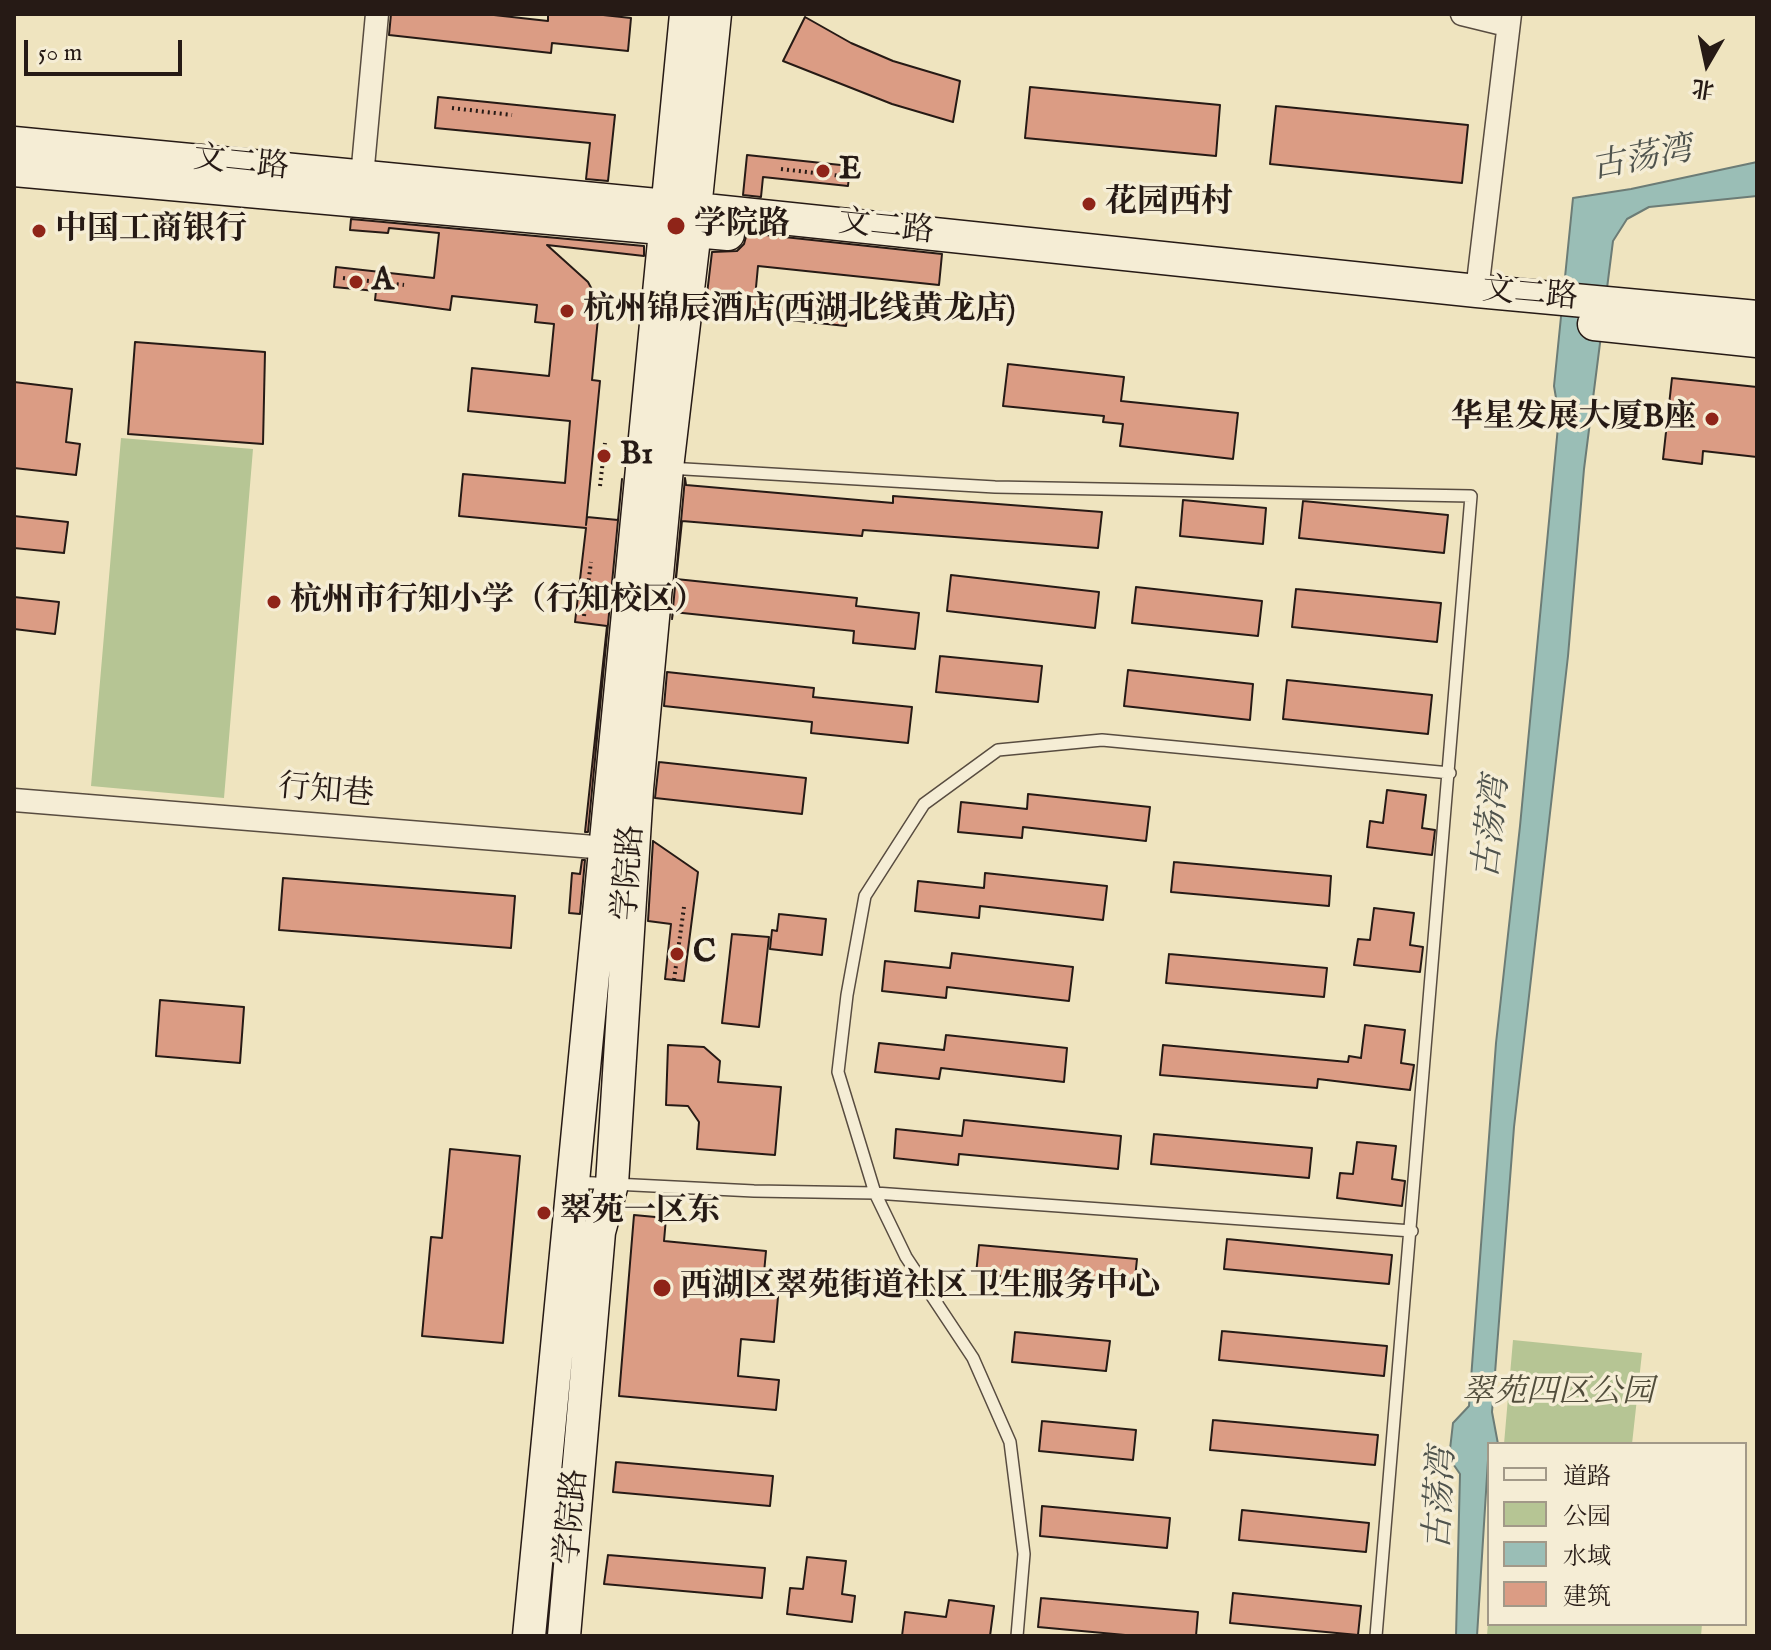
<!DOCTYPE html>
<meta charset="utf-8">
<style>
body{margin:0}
#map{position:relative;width:1771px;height:1650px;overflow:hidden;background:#efe4bf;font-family:"IM FELL English","Noto Serif SC",serif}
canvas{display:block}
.frame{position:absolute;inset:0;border:16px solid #261a15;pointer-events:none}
.legend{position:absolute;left:1487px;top:1442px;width:260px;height:184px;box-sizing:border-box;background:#f5edd5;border:2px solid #a29988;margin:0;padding:10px 14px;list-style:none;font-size:24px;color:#261a15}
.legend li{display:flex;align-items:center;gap:16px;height:40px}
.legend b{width:40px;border:2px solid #a29988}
.north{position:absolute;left:1667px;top:24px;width:80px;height:80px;-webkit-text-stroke:6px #f5edd5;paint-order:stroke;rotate:189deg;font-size:22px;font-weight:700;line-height:32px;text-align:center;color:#261a15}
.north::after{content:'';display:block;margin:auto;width:28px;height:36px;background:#261a15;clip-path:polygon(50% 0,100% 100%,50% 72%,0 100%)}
.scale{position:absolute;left:24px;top:40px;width:158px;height:36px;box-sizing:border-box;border:4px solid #261a15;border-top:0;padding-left:10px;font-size:24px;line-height:28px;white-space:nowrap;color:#261a15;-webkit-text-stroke:6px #f5edd5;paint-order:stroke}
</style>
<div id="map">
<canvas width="1771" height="1650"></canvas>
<div class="frame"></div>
<ul class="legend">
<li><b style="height:10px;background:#f5edd5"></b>道路</li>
<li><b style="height:22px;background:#b6c594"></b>公园</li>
<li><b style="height:22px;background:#9abeb6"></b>水域</li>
<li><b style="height:22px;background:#db9c84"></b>建筑</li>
</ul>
<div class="north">北</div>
<div class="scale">50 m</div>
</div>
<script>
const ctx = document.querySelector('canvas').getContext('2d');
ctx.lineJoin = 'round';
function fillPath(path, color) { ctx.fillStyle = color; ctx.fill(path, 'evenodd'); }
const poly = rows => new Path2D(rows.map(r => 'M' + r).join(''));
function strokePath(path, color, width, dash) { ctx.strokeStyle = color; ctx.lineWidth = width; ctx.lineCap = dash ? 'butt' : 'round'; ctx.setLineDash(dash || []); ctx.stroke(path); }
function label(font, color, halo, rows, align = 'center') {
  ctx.font = font + ' "IM FELL English","Noto Serif SC",serif'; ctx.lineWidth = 7; ctx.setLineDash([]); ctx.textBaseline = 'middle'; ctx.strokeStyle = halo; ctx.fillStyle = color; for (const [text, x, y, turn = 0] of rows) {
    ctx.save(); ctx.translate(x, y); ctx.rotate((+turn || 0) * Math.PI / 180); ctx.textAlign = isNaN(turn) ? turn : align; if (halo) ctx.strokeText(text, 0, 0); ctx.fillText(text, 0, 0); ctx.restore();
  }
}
fillPath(poly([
 [121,438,253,449,224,798,91,786],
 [1513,1340,1642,1353,1632,1444,1504,1444],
 [1489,1609,1489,1624,1702,1624,1701,1636,1487,1636]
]), '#b6c594');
const water = poly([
 [1757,162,1757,196,1649,207,1627,219,1613,241,1584,469,1568,656,1514,1127,1492,1412,1498,1444,1489,1444,1477,1636,1456,1636,1460,1474,1449,1458,1453,1423,1469,1406,1496,1043,1520,826,1559,416,1554,386,1573,198,1631,189,1757,162]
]);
fillPath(water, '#9abeb6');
strokePath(water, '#6c7c76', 2);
const building = poly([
 [391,14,485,14,548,21,548,14,594,14,631,18,628,51,552,43,551,53,389,35,391,14],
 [805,17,851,43,893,61,960,81,953,122,892,104,783,61,805,17],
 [1030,87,1220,105,1216,156,1025,138,1030,87],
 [438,97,615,115,608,181,586,179,590,143,435,128,438,97],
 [1276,106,1468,125,1462,183,1270,164,1276,106],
 [747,155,850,166,848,186,763,177,761,197,743,195,747,155],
 [351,219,644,246,644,256,547,245,588,282,596,297,598,318,592,380,600,381,586,525,587,517,618,520,622,479,588,832,585,832,607,626,575,622,586,528,459,516,463,474,565,483,570,421,468,411,472,368,549,376,554,324,535,322,537,305,452,296,450,310,375,300,376,291,334,287,336,267,434,278,439,233,389,228,388,233,350,230,351,219],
 [747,233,942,254,939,285,758,266,755,298,848,307,846,326,705,311,712,252,737,251,744,244,747,233],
 [135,342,265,352,263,444,128,434,135,342],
 [1008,364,1124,377,1121,401,1238,413,1233,459,1120,446,1123,424,1103,422,1104,416,1003,406,1008,364],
 [1672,378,1757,387,1757,457,1703,451,1702,464,1663,459,1672,378],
 [14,382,72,389,66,442,80,444,76,475,14,468,14,382],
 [685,478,686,485,893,503,893,496,1102,512,1098,548,863,530,862,536,682,521,676,579,857,598,856,606,919,613,915,649,853,643,854,631,673,612,672,619,685,478],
 [1183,500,1266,508,1263,544,1180,536,1183,500],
 [1303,501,1448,515,1444,553,1299,538,1303,501],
 [14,516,68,522,64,553,14,548,14,516],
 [951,575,1099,592,1095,628,947,611,951,575],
 [1136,587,1262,601,1258,636,1132,623,1136,587],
 [1296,589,1441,603,1437,642,1292,627,1296,589],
 [14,597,59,602,55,634,14,629,14,597],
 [940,656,1042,666,1038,702,936,692,940,656],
 [1128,670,1253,684,1250,720,1124,706,1128,670],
 [667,672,814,688,813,697,912,707,908,743,811,733,812,722,664,706,667,672],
 [1287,680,1432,695,1428,734,1283,719,1287,680],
 [659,762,806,778,802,814,655,798,659,762],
 [1387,790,1426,795,1422,828,1435,830,1432,855,1367,847,1370,821,1383,823,1387,790],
 [1028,794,1150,807,1146,841,1023,827,1022,838,958,832,961,802,1027,809,1028,794],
 [653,841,698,872,684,981,665,979,671,924,648,921,653,841],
 [582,860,585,860,580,914,569,913,572,873,580,874,582,860],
 [1174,862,1331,876,1329,906,1171,892,1174,862],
 [985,873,1107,886,1103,920,980,906,979,918,915,911,918,881,984,888,985,873],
 [283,878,515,896,511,948,279,930,283,878],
 [1374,908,1414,913,1410,945,1423,947,1420,972,1354,965,1358,939,1370,940,1374,908],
 [779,914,826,919,822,955,770,949,772,930,777,931,779,914],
 [732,934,769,937,759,1027,722,1023,732,934],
 [952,953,1073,967,1069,1001,947,987,946,998,882,991,885,961,950,968,952,953],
 [1169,954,1327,968,1324,997,1166,983,1169,954],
 [160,1000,244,1007,240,1063,156,1056,160,1000],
 [1365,1025,1405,1030,1401,1063,1414,1065,1410,1090,1318,1079,1317,1088,1160,1075,1163,1045,1348,1062,1349,1056,1361,1058,1365,1025],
 [946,1035,1067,1048,1064,1082,941,1068,939,1079,875,1072,879,1043,944,1050,946,1035],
 [668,1045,704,1047,720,1061,718,1082,781,1087,775,1155,697,1149,699,1122,688,1106,666,1105,668,1045],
 [964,1120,1121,1136,1118,1169,959,1154,958,1165,894,1158,896,1129,962,1136,964,1120],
 [1154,1134,1312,1148,1309,1178,1151,1164,1154,1134],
 [1357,1142,1396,1146,1392,1179,1405,1181,1402,1206,1337,1198,1340,1173,1353,1174,1357,1142],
 [450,1149,520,1156,503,1343,422,1336,431,1237,442,1238,450,1149],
 [634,1215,666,1218,664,1241,766,1251,762,1295,778,1297,774,1342,741,1339,738,1376,779,1380,776,1410,619,1396,634,1215],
 [1227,1239,1392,1255,1389,1284,1224,1269,1227,1239],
 [979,1245,1137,1259,1134,1288,976,1274,979,1245],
 [1222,1331,1387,1346,1384,1376,1219,1360,1222,1331],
 [1015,1332,1110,1341,1106,1371,1012,1362,1015,1332],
 [1213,1420,1378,1435,1375,1465,1210,1450,1213,1420],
 [1042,1421,1136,1430,1133,1460,1039,1451,1042,1421],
 [616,1462,773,1476,770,1506,613,1492,616,1462],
 [1042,1506,1170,1518,1167,1548,1040,1536,1042,1506],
 [1242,1510,1369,1523,1366,1552,1239,1540,1242,1510],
 [608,1555,765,1568,762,1598,604,1584,608,1555],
 [807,1557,846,1561,842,1594,855,1596,852,1622,787,1614,790,1588,803,1589,807,1557],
 [1233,1593,1361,1606,1358,1635,1230,1623,1233,1593],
 [1041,1598,1198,1612,1196,1636,1136,1636,1038,1627,1041,1598],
 [949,1600,994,1606,990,1636,902,1636,905,1612,946,1617,949,1600]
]);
fillPath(building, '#db9c84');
strokePath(building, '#261a15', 2);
const service = poly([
 [668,468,995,487,1471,496,1376,1636],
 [574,1182,754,1191,875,1193,1412,1231],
 [1017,1636,1024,1554,1010,1442,973,1358,906,1257,875,1193,838,1072,847,995,865,896,924,804,998,750,1102,740,1450,773]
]);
const minor = poly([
 [1462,14,1507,25],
 [362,177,377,14],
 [1477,291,1510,14],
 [14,800,619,849]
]);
const secondary = poly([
 [14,143,667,206,1477,291,1757,317],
 [14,170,728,234],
 [1594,324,1757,341],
 [529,1636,686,14],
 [564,1636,599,1232,612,1184,637,789,667,468,695,230,695,209,715,14]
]);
strokePath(service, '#584c40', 14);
strokePath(minor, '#584c40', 25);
strokePath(secondary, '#261a15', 35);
strokePath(poly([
 [452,108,512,115],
 [781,169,842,176],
 [343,278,404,285],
 [779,310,839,316],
 [600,486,605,443],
 [584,616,591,562],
 [674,980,684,907]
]), '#261a15', 4, [2, 4]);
strokePath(service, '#f5edd5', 11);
strokePath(minor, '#f5edd5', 22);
strokePath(secondary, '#f5edd5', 32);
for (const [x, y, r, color] of [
 [823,171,8,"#8f2418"],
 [1089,204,8,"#8f2418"],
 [676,226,10,"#8f2418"],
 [39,231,8,"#8f2418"],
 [356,282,8,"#8f2418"],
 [567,311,8,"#8f2418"],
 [1712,419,8,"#8f2418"],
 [604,456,8,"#8f2418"],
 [274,602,8,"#8f2418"],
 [677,954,8,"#8f2418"],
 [544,1213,8,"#8f2418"],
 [662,1288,10,"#8f2418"]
]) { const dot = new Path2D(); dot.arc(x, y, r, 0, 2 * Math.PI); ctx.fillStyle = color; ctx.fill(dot); strokePath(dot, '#f5edd5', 3); }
label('32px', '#261a15', '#f5edd5', [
 ["文二路",241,165,6],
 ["文二路",886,229,6],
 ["文二路",1530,296,5],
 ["行知巷",326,793,5],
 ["学院路",631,873,-86],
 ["学院路",574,1517,-85]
]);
label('bold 32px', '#261a15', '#f5edd5', [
 ["E",839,171],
 ["花园西村",1105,204],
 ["学院路",694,226],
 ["中国工商银行",55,231],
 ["A",372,282],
 ["杭州锦辰酒店(西湖北线黄龙店)",583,311],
 ["华星发展大厦B座",1696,419,"right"],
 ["B1",620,456],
 ["杭州市行知小学（行知校区）",290,602],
 ["C",693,954],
 ["翠苑一区东",560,1213],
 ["西湖区翠苑街道社区卫生服务中心",680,1288]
], 'left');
label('italic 32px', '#514d3b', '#f5edd5', [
 ["翠苑四区公园",1558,1394]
]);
label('italic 34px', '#4f534d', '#f5edd5', [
 ["古荡湾",1642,161,-11],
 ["古荡湾",1494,828,-84],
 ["古荡湾",1443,1499,-87]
]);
</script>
